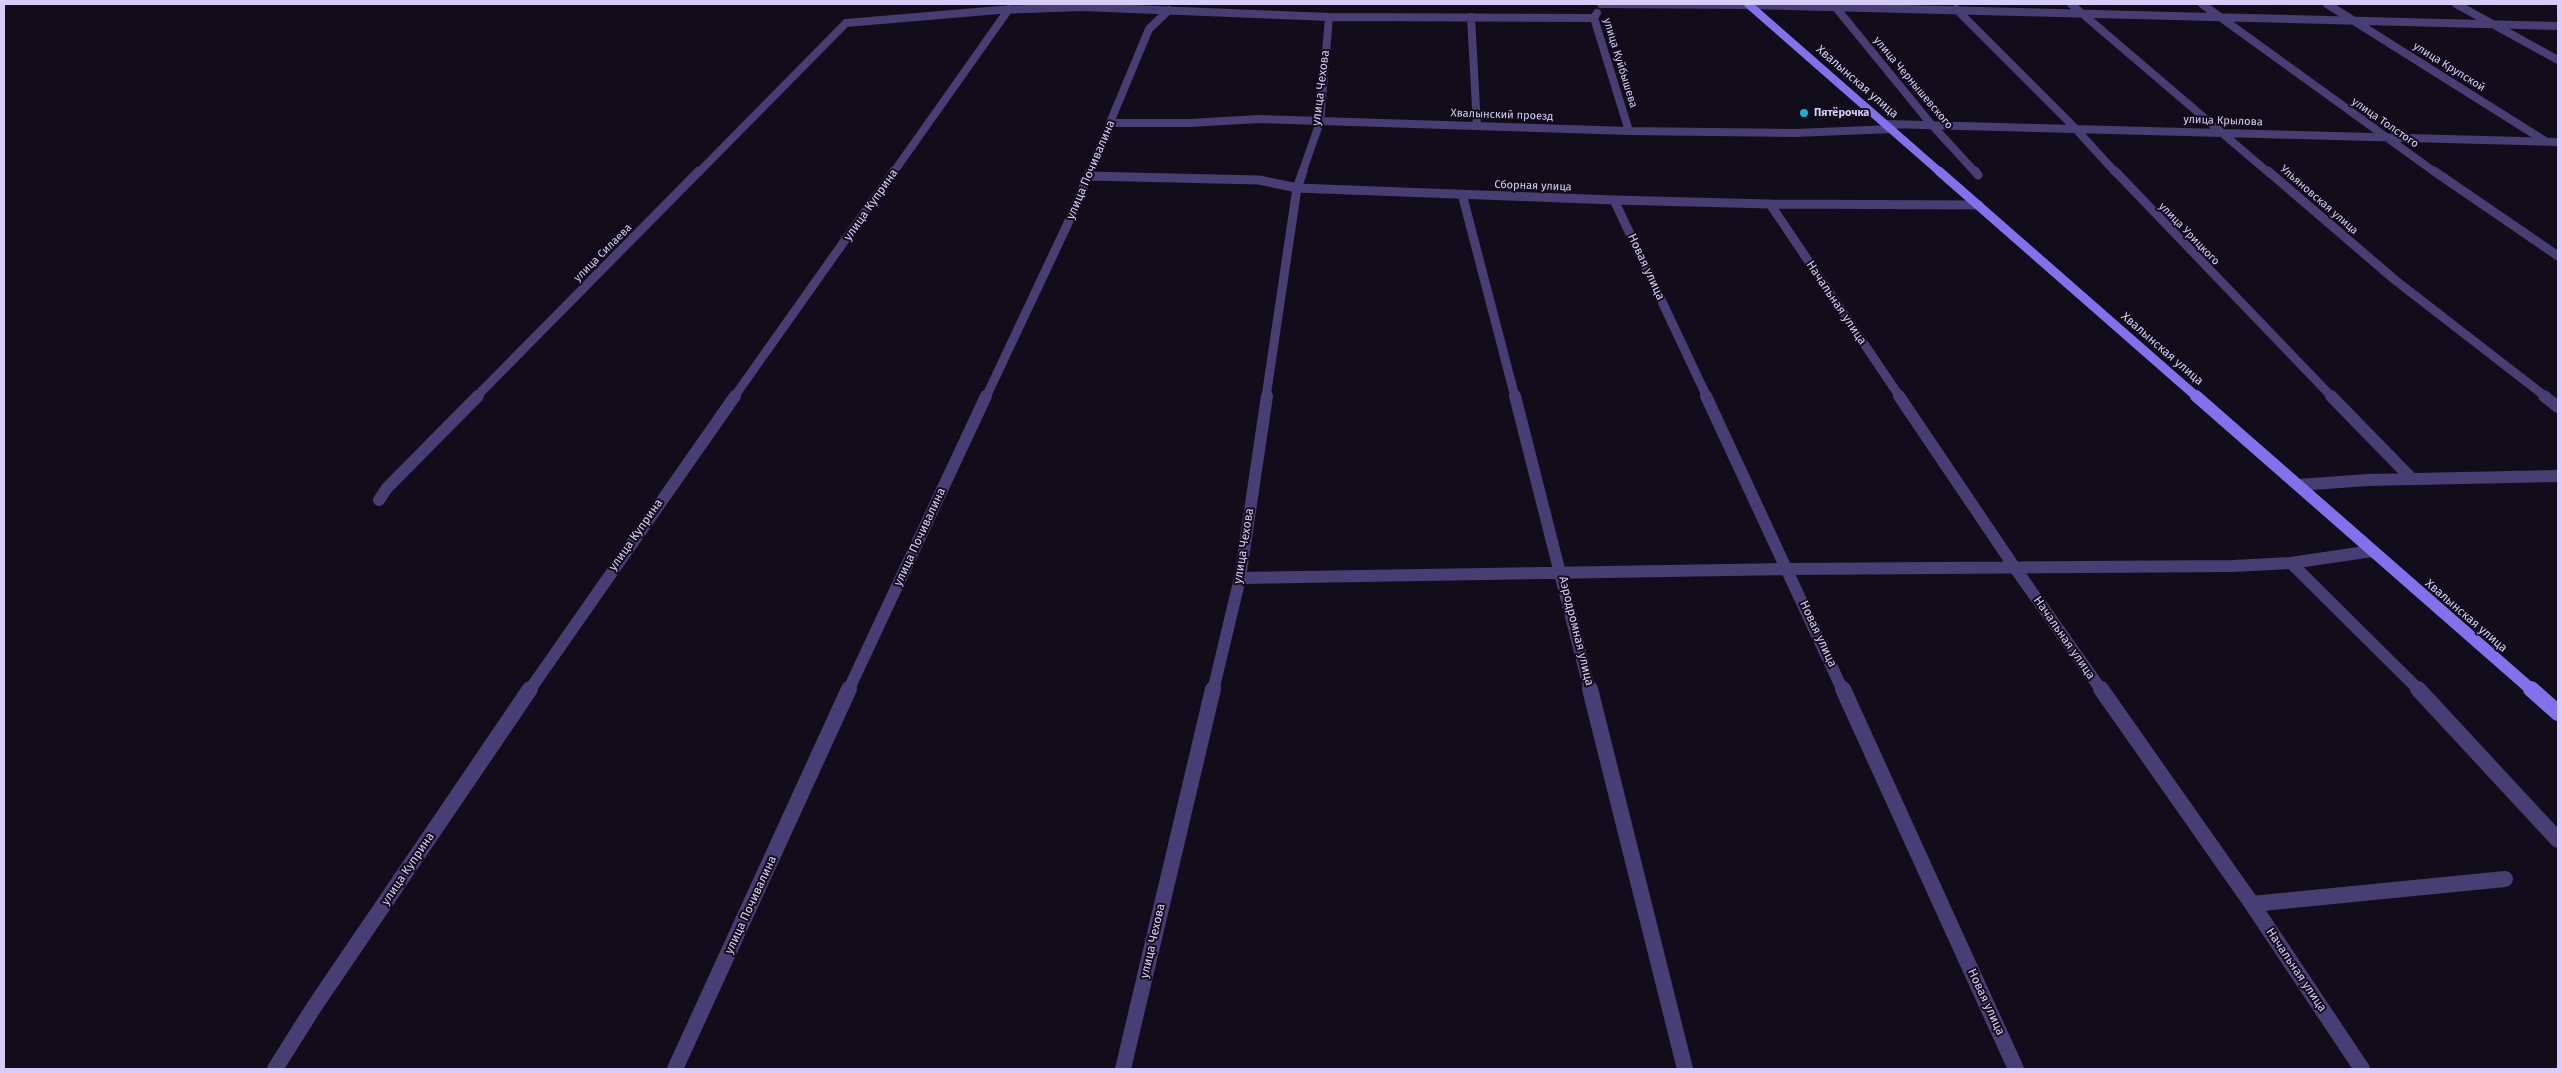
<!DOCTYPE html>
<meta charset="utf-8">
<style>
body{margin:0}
#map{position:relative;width:2562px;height:1073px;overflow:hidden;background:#110d1a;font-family:"Fira Sans",sans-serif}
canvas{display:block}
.frame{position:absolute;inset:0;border:5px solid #d7cdf8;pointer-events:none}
</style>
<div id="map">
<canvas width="2562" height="1073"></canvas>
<div class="frame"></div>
</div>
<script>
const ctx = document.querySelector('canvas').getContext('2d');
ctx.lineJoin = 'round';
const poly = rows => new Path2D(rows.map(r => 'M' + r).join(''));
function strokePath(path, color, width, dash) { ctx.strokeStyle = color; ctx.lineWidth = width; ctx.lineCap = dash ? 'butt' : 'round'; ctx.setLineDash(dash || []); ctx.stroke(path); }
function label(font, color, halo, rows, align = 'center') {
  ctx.font = font + ' "Fira Sans",sans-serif'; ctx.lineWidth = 4; ctx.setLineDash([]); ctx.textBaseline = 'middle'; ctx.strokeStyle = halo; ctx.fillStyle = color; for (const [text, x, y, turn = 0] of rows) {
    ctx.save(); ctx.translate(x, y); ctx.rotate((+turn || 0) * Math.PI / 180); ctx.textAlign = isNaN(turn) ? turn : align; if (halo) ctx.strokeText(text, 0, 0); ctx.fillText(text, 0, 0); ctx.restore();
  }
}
strokePath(poly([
 [1601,4,1750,5,2558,26],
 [1833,4,1931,124,1976,173],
 [2071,4,2269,173],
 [2202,4,2436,173],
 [2327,4,2545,141],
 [2456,4,2558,60],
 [1956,9,2074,127,2116,173],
 [1597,13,1594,18,1629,131],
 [1471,17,1477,126],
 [1111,123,1190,123,1259,119,1629,131,1795,133,1893,129],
 [1887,124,2558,142],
 [698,173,846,23,999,10,1082,7,1329,17,1594,18],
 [893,173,1009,9],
 [1089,173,1149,29,1169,10],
 [1302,173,1320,122,1329,17]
]), '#473e74', 8);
strokePath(poly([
 [1975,171,1978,175],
 [2115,171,2332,397],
 [2268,171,2395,280,2546,397],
 [2434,171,2558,256],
 [1088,176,1259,180,1297,188,1614,200,1770,204,1979,205],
 [1462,194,1515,397],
 [1614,200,1707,397],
 [1770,204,1900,397],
 [476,397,699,171],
 [734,397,894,171],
 [986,397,1069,221,1090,171],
 [1266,397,1297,188,1303,171]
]), '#473e74', 9);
strokePath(poly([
 [1515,396,1590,691],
 [1706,396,1843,691],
 [1899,396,2015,568,2102,691],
 [2331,396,2412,479],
 [2544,396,2558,407],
 [2298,485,2368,480,2558,476],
 [379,500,387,488,478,396],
 [2291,563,2420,691],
 [1240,578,1788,569,2232,566,2291,563,2372,551],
 [529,691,735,396],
 [848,691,986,396],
 [1213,691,1240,578,1267,396]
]), '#473e74', 12);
strokePath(poly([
 [1590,689,1685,1069],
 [1843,689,2016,1069],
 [2101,689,2252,904,2362,1069],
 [2418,689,2558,840],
 [2252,904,2505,879],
 [275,1069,314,1007,530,689],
 [675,1069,849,689],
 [1123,1069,1213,689]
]), '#473e74', 16);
strokePath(poly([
 [1748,4,1941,173]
]), '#8271ec', 8);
strokePath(poly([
 [1939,171,2197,397]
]), '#8271ec', 9);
strokePath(poly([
 [2196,396,2533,691]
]), '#8271ec', 12);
strokePath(poly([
 [2531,689,2558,713]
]), '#8271ec', 16);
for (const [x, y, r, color] of [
 [1804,113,5,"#1cadd5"]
]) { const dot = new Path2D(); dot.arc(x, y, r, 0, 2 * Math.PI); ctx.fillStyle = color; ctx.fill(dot); strokePath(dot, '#110d1a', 2); }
label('11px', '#d7cdf8', '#110d1a', [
 ["улица Куйбышева",1620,63,73],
 ["улица Крупской",2449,67,32],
 ["улица Чернышевского",1913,83,50],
 ["Хвалынский проезд",1502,115,2],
 ["улица Крылова",2223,121,2],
 ["улица Толстого",2385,123,35],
 ["Сборная улица",1533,186,2],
 ["Ульяновская улица",2319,200,41],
 ["улица Урицкого",2189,234,46],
 ["улица Силаева",603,253,-45]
]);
label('bold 11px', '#d7cdf8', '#110d1a', [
 ["Пятёрочка",1814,113]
], 'left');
label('12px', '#d7cdf8', '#110d1a', [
 ["Хвалынская улица",1857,82,41],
 ["улица Чехова",1321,88,-83],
 ["улица Почивалина",1091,170,-67],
 ["улица Куприна",871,205,-55],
 ["Новая улица",1646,267,65],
 ["Начальная улица",1836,303,56],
 ["Хвалынская улица",2162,349,41],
 ["улица Куприна",636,535,-55],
 ["улица Почивалина",920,537,-65],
 ["улица Чехова",1244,546,-81],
 ["Хвалынская улица",2466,616,41],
 ["Аэродромная улица",1576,631,76],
 ["Новая улица",1818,634,65],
 ["Начальная улица",2064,638,55],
 ["улица Куприна",408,869,-56],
 ["улица Почивалина",751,905,-65],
 ["улица Чехова",1153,941,-77],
 ["Начальная улица",2296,970,56],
 ["Новая улица",1986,1002,65]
]);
</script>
